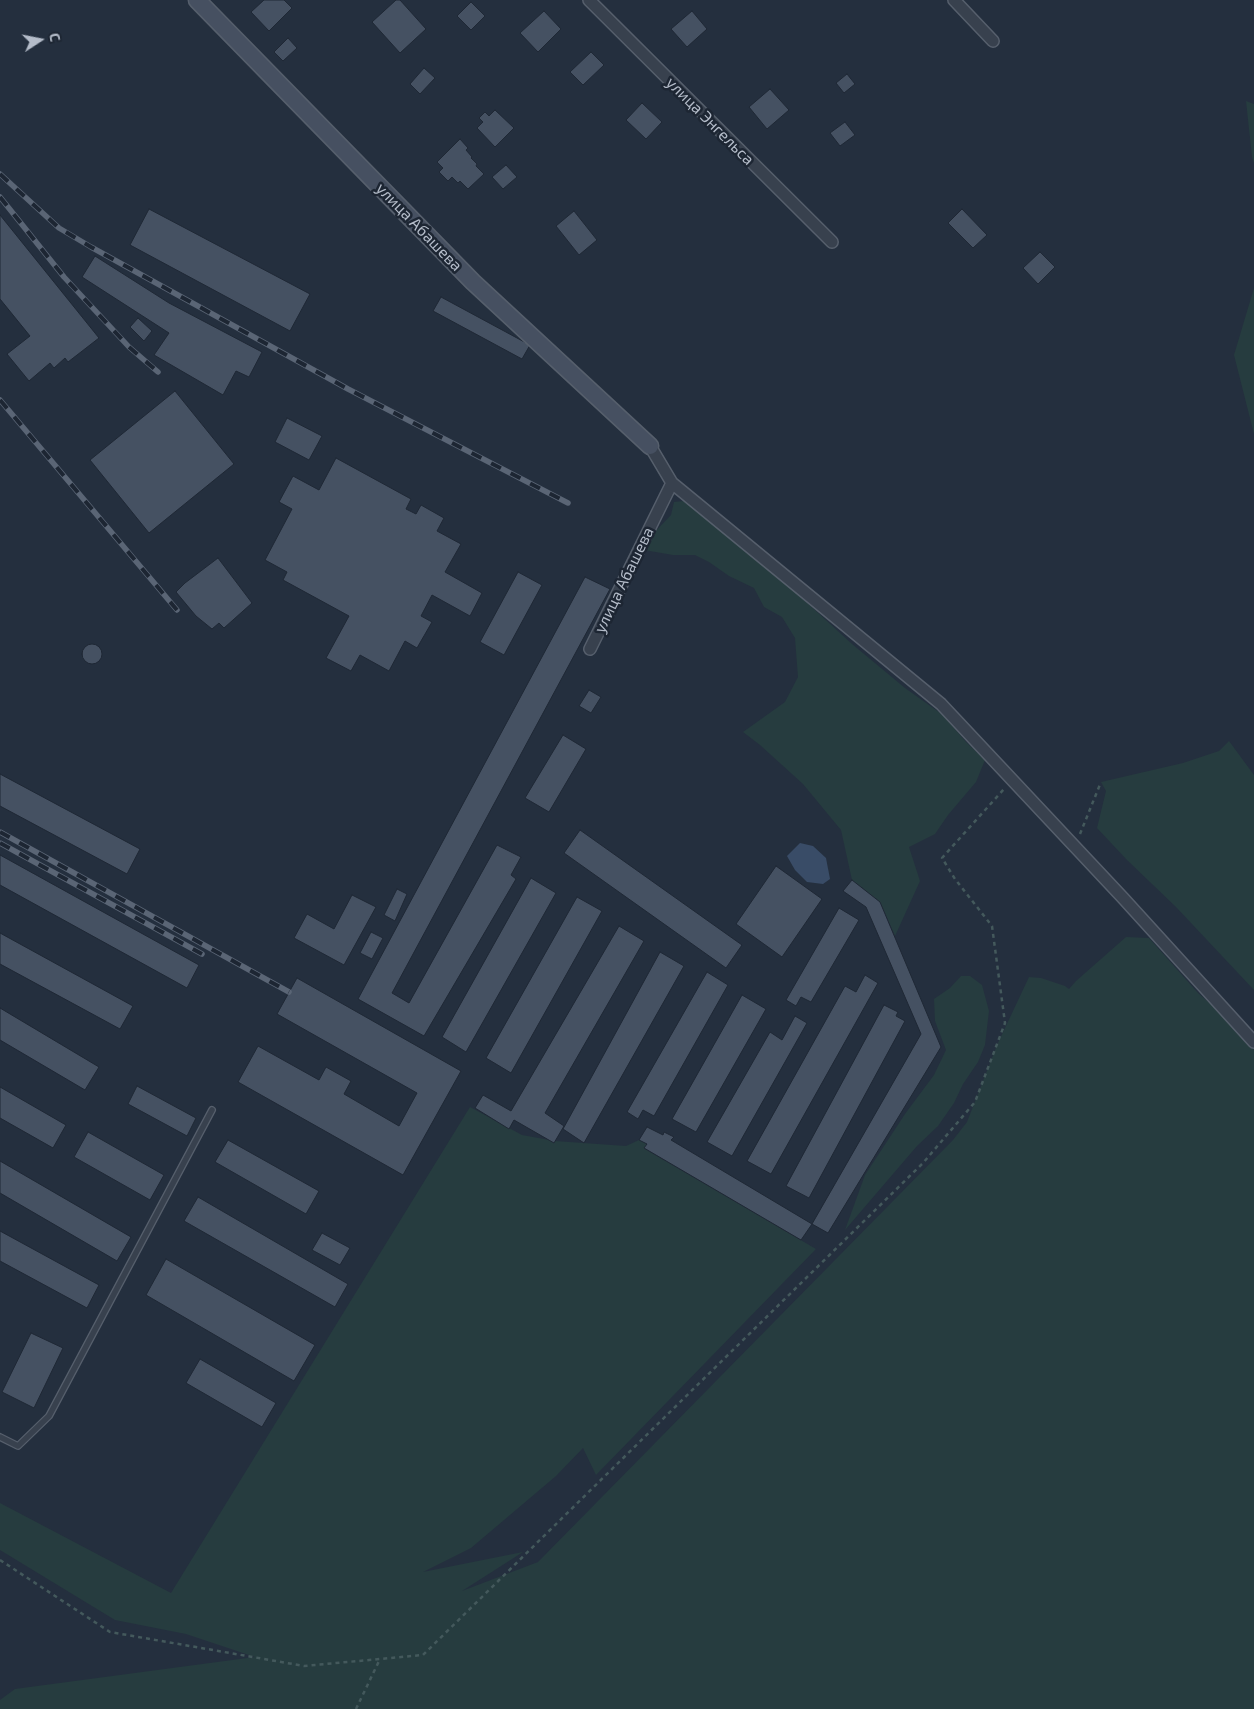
<!DOCTYPE html>
<meta charset="utf-8">
<style>
body{margin:0}
#map{position:relative;width:1254px;height:1709px;overflow:hidden;background:#242f3e;font-family:"Exo 2",sans-serif}
canvas{display:block}
.north{position:absolute;left:15px;top:15px;width:50px;height:50px;-webkit-text-stroke:4px #1d2633;paint-order:stroke;rotate:79deg;font-size:14px;font-weight:700;line-height:20px;text-align:center;color:#b4bcc9}
.north::after{content:'';display:block;margin:auto;width:18px;height:22px;background:#b4bcc9;clip-path:polygon(50% 0,100% 100%,50% 72%,0 100%)}
</style>
<div id="map">
<canvas width="1254" height="1709"></canvas>
<div class="north">С</div>
</div>
<script>
const ctx = document.querySelector('canvas').getContext('2d');
ctx.lineJoin = 'round';
function fillPath(path, color) { ctx.fillStyle = color; ctx.fill(path, 'evenodd'); }
const poly = rows => new Path2D(rows.map(r => 'M' + r).join(''));
function strokePath(path, color, width, dash) { ctx.strokeStyle = color; ctx.lineWidth = width; ctx.lineCap = dash ? 'butt' : 'round'; ctx.setLineDash(dash || []); ctx.stroke(path); }
function label(font, color, halo, rows, align = 'center') {
  ctx.font = font + ' "Exo 2",sans-serif'; ctx.lineWidth = 5; ctx.setLineDash([]); ctx.textBaseline = 'middle'; ctx.strokeStyle = halo; ctx.fillStyle = color; for (const [text, x, y, turn = 0] of rows) {
    ctx.save(); ctx.translate(x, y); ctx.rotate((+turn || 0) * Math.PI / 180); ctx.textAlign = isNaN(turn) ? turn : align; if (halo) ctx.strokeText(text, 0, 0); ctx.fillText(text, 0, 0); ctx.restore();
  }
}
fillPath(poly([
 [1246,101,1254,104,1254,163,1252,157],
 [1254,288,1254,434,1234,355],
 [684,501,696,501,852,644,905,688,943,715,966,742,985,760,976,782,948,815,935,834,909,847,920,881,895,936,880,902,852,880,841,830,803,784,760,745,743,732,785,702,798,677,795,638,782,617,764,607,754,588,729,576,709,562,695,555,673,555,644,550,649,538,671,515,674,502],
 [1229,741,1254,775,1254,990,1176,907,1127,860,1097,828,1106,791,1101,782,1183,763,1219,751],
 [1126,937,1149,938,1198,993,1254,1042,1254,1709,0,1709,0,1700,15,1689,255,1657,186,1634,115,1620,0,1550,0,1503,171,1593,470,1107,522,1135,555,1141,626,1146,639,1140,647,1144,645,1149,816,1249,596,1475,583,1448,556,1476,471,1548,423,1572,523,1552,462,1591,538,1562,953,1140,967,1122,997,1045,1029,977,1041,978,1065,986,1069,989,1076,981],
 [961,976,970,976,982,985,989,1011,985,1045,978,1062,963,1084,954,1103,938,1126,917,1146,845,1230,865,1175,905,1114,934,1075,946,1050,935,1021,934,999,950,988]
]), '#263c3f');
fillPath(poly([
 [800,843,813,846,826,858,830,879,823,884,807,882,795,870,787,856]
]), '#394c67');
const building = poly([
 [264,0,284,0,292,8,269,31,251,12,264,0],
 [396,0,400,0,426,29,400,53,372,22,396,0],
 [471,2,485,16,471,30,457,16,471,2],
 [544,11,561,29,538,52,520,33,544,11],
 [692,11,707,29,687,47,671,29,692,11],
 [288,38,297,48,283,61,274,52,288,38],
 [591,52,604,65,583,85,570,72,591,52],
 [424,68,435,78,420,94,410,84,424,68],
 [847,74,855,84,844,93,836,83,847,74],
 [770,89,789,110,767,129,749,107,770,89],
 [642,103,662,122,646,139,626,120,642,103],
 [495,110,514,128,495,147,477,128,483,122,479,118,485,112,489,116,495,110],
 [845,122,855,135,840,146,830,133,845,122],
 [460,139,468,148,466,150,472,157,471,158,477,164,476,166,484,174,468,189,460,181,458,183,452,177,448,181,439,172,443,168,437,162,460,139],
 [506,165,517,177,503,189,492,177,506,165],
 [149,209,310,294,290,331,130,245,149,209],
 [962,209,987,235,973,248,948,223,962,209],
 [574,211,597,240,579,255,556,226,574,211],
 [0,215,99,338,68,362,65,358,54,368,50,363,29,381,7,354,30,336,0,299,0,215],
 [1040,252,1055,267,1038,284,1023,268,1040,252],
 [95,256,169,303,262,352,249,377,236,371,223,395,154,355,169,333,82,277,95,256],
 [441,297,530,345,522,359,433,311,441,297],
 [138,318,152,331,144,341,130,327,138,318],
 [175,391,234,464,149,533,90,460,175,391],
 [287,418,322,436,309,460,275,442,287,418],
 [336,458,411,499,406,509,416,514,421,505,444,518,437,531,461,544,445,572,482,593,470,616,432,595,421,616,432,622,417,648,405,641,389,671,360,655,351,671,326,658,349,616,283,580,287,572,265,560,292,509,279,502,293,476,319,490,336,458],
 [218,558,252,603,224,628,219,623,212,629,196,616,176,592,185,583,218,558],
 [518,572,542,585,504,655,480,642,518,572],
 [585,577,610,589,392,993,409,1003,497,845,521,857,511,875,516,879,424,1036,358,999,585,577],
 '82 654a10 10 0 1 1 20 0a10 10 0 1 1-20 0Z',
 [589,690,601,697,591,713,579,706,589,690],
 [563,735,586,749,549,812,525,798,563,735],
 [0,774,140,849,127,874,0,806,0,774],
 [580,830,742,945,726,968,564,853,580,830],
 [0,855,199,965,187,988,0,885,0,855],
 [776,866,822,899,782,957,736,924,776,866],
 [531,878,556,893,466,1052,442,1037,531,878],
 [852,880,880,902,941,1047,828,1233,812,1224,921,1034,866,907,843,891,852,880],
 [397,889,407,894,395,921,384,915,397,889],
 [352,895,376,907,344,965,294,938,307,914,334,929,352,895],
 [577,897,602,911,511,1073,486,1058,577,897],
 [839,908,859,920,811,1002,801,997,796,1006,786,1000,839,908],
 [619,926,644,941,545,1113,564,1126,554,1143,514,1120,509,1129,475,1108,483,1095,511,1111,619,926],
 [371,932,383,938,372,959,360,953,371,932],
 [0,933,133,1006,120,1029,0,964,0,933],
 [660,952,684,966,584,1143,563,1129,660,952],
 [707,972,728,985,654,1116,643,1110,638,1119,627,1112,707,972],
 [865,975,878,983,771,1174,747,1161,845,986,856,992,865,975],
 [297,978,461,1071,403,1175,238,1082,258,1046,319,1080,326,1067,351,1081,344,1094,399,1126,417,1093,277,1014,297,978],
 [742,995,766,1009,696,1132,672,1119,742,995],
 [884,1005,898,1012,896,1016,905,1021,809,1198,786,1186,884,1005],
 [0,1008,99,1067,85,1090,0,1040,0,1008],
 [795,1016,807,1023,732,1156,707,1142,770,1032,782,1040,795,1016],
 [137,1086,196,1118,187,1136,128,1104,137,1086],
 [0,1087,66,1125,53,1148,0,1118,0,1087],
 [647,1127,663,1135,664,1132,674,1137,671,1140,812,1224,801,1240,644,1148,647,1144,639,1140,647,1127],
 [88,1132,164,1175,150,1200,74,1157,88,1132],
 [228,1140,319,1191,306,1214,215,1162,228,1140],
 [0,1161,131,1237,117,1261,0,1193,0,1161],
 [198,1197,348,1284,335,1307,184,1221,198,1197],
 [0,1231,99,1285,87,1308,0,1261,0,1231],
 [322,1233,350,1248,340,1265,312,1250,322,1233],
 [166,1259,315,1345,294,1381,146,1295,166,1259],
 [31,1333,63,1348,34,1408,2,1392,31,1333],
 [200,1359,276,1403,262,1427,186,1383,200,1359]
]);
fillPath(building, '#455162');
strokePath(building, '#1f2835', 1);
const lane = poly([
 [0,1437,18,1446,49,1416,212,1110]
]);
const street = poly([
 [589,0,832,242],
 [954,0,993,41],
 [650,446,672,483,941,704,1123,898,1254,1042],
 [590,649,672,483]
]);
const secondary = poly([
 [197,0,473,282,650,446]
]);
strokePath(lane, '#565f6c', 8);
strokePath(street, '#565f6c', 14);
strokePath(secondary, '#565f6c', 19);
strokePath(poly([
 [1080,834,1101,782],
 [0,1560,110,1632,304,1666,423,1655,923,1163,975,1102,1005,1023,992,926,955,879,942,858,1004,789],
 [356,1709,380,1659]
]), '#44595c', 2.5, [4, 4]);
strokePath(lane, '#38414e', 5.5);
strokePath(street, '#38414e', 11);
strokePath(secondary, '#465061', 16);
const rail = poly([
 [0,174,59,228,91,247,348,389,568,503],
 [0,197,64,277,129,347,158,372],
 [0,400,177,610],
 [0,832,289,992],
 [0,843,202,954]
]);
strokePath(rail, '#5a6575', 5.5);
strokePath(rail, '#1d2633', 4, [11]);
label('16px', '#b4bcc9', '#1d2633', [
 ["улица Энгельса",710,121,45],
 ["улица Абашева",419,227,46],
 ["улица Абашева",624,580,-64]
]);
</script>
